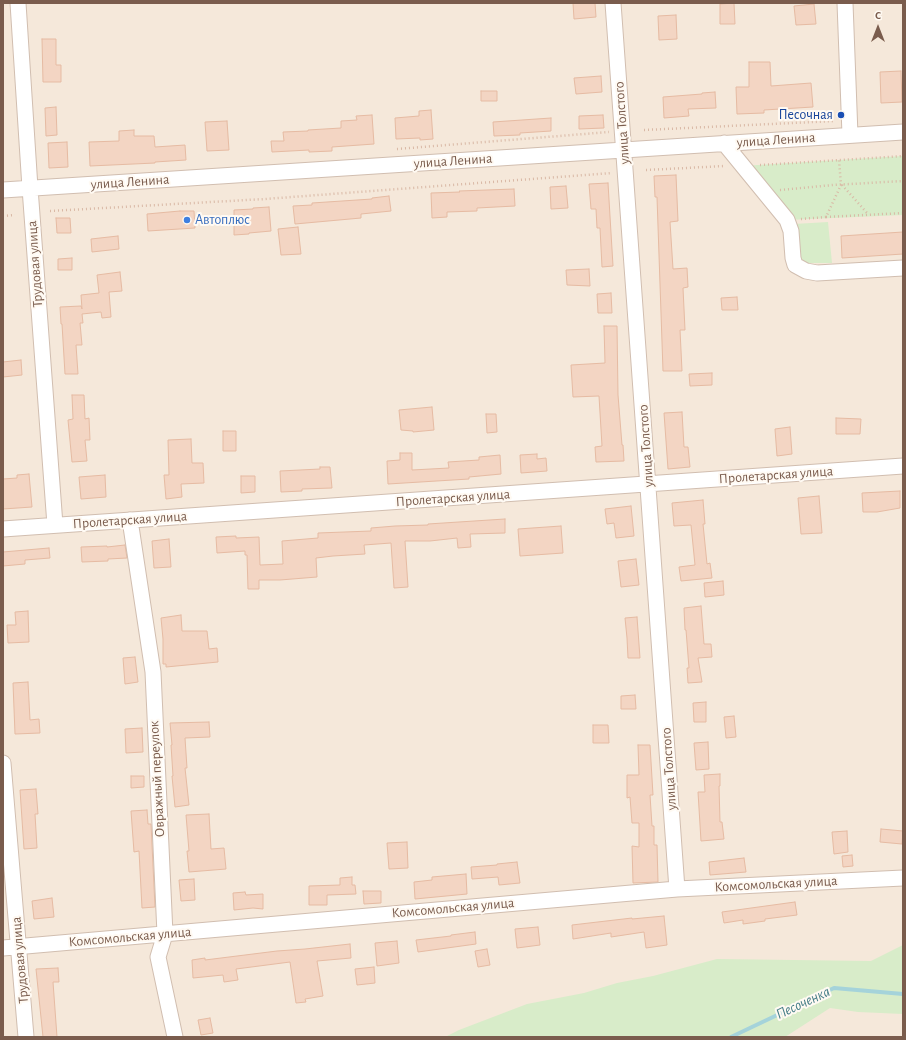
<!DOCTYPE html>
<meta charset="utf-8">
<style>
body{margin:0}
#map{position:relative;width:906px;height:1040px;overflow:hidden;background:#fdf6ec;font-family:"Alegreya Sans",sans-serif}
canvas{display:block}
.frame{position:absolute;inset:0;border:4px solid #7a5c4d;pointer-events:none}
.north{position:absolute;left:858px;top:8px;width:40px;height:40px;-webkit-text-stroke:3px #fffaf3;paint-order:stroke;rotate:0deg;font-size:11px;font-weight:700;line-height:16px;text-align:center;color:#7a5c4d}
.north::after{content:'';display:block;margin:auto;width:14px;height:18px;background:#7a5c4d;clip-path:polygon(50% 0,100% 100%,50% 72%,0 100%)}
</style>
<div id="map">
<canvas width="906" height="1040"></canvas>
<div class="frame"></div>
<div class="north">С</div>
</div>
<script>
const ctx = document.querySelector('canvas').getContext('2d');
ctx.lineJoin = 'round';
function fillPath(path, color) { ctx.fillStyle = color; ctx.fill(path, 'evenodd'); }
const poly = rows => new Path2D(rows.map(r => 'M' + r).join(''));
function strokePath(path, color, width, dash) { ctx.strokeStyle = color; ctx.lineWidth = width; ctx.lineCap = dash ? 'butt' : 'round'; ctx.setLineDash(dash || []); ctx.stroke(path); }
function label(font, color, halo, rows, align = 'center') {
  ctx.font = font + ' "Alegreya Sans",sans-serif'; ctx.lineWidth = 4; ctx.setLineDash([]); ctx.textBaseline = 'middle'; ctx.strokeStyle = halo; ctx.fillStyle = color; for (const [text, x, y, turn = 0] of rows) {
    ctx.save(); ctx.translate(x, y); ctx.rotate((+turn || 0) * Math.PI / 180); ctx.textAlign = isNaN(turn) ? turn : align; if (halo) ctx.strokeText(text, 0, 0); ctx.fillText(text, 0, 0); ctx.restore();
  }
}
fillPath(poly([
 [3,3,903,3,903,1037,3,1037]
]), '#f5e8da');
fillPath(poly([
 [903,156,903,215,787,220,742,166],
 [828,222,832,263,805,263,797,253,794,224],
 [903,945,903,1014,858,1012,830,1008,785,1037,445,1037,459,1030,527,1004,584,993,617,983,653,976,717,959,871,961]
]), '#d8ecc9');
strokePath(poly([
 [731,1037,834,988,903,994]
]), '#a5d3da', 4);
const building = poly([
 [573,3,595,3,596,17,574,19,573,3],
 [734,3,735,24,720,24,720,4,734,3],
 [814,4,816,24,796,25,794,6,814,4],
 [676,15,677,39,659,40,658,16,676,15],
 [42,39,56,39,56,65,61,65,61,82,43,82,42,39],
 [749,62,770,62,771,86,811,83,813,107,764,110,764,113,737,114,736,87,749,87,749,62],
 [901,71,902,102,881,103,880,72,901,71],
 [601,76,602,92,576,94,574,78,601,76],
 [481,91,497,91,497,101,481,101,481,91],
 [715,92,716,108,688,109,689,116,664,118,663,97,702,94,702,93,715,92],
 [56,107,57,135,46,136,45,108,56,107],
 [431,110,433,139,420,140,420,138,396,139,395,118,419,116,419,111,431,110],
 [372,115,374,144,332,147,332,151,309,152,309,150,272,152,271,141,284,141,283,132,308,131,308,130,341,128,341,121,357,120,356,116,372,115],
 [603,115,604,128,579,129,579,116,603,115],
 [551,118,551,131,520,133,520,135,494,136,493,122,551,118],
 [227,121,229,150,207,151,205,122,227,121],
 [134,130,134,136,154,136,155,147,185,145,186,160,155,162,155,163,90,166,89,142,119,141,119,131,134,130],
 [67,142,68,167,49,168,48,143,67,142],
 [676,175,678,221,670,222,673,269,687,268,688,287,683,288,685,330,680,330,682,371,663,371,657,197,655,197,654,176,676,175],
 [608,183,613,266,602,267,600,228,597,228,596,209,591,209,589,184,608,183],
 [566,186,568,208,551,209,550,187,566,186],
 [514,189,515,206,477,208,477,211,447,212,447,217,432,218,431,193,460,192,459,191,514,189],
 [389,196,391,211,361,214,361,218,295,224,293,206,312,205,312,203,372,199,372,198,389,196],
 [269,207,271,231,249,233,249,234,234,235,234,210,253,209,253,208,269,207],
 [180,211,194,211,195,228,148,231,147,214,180,211],
 [56,218,70,218,71,233,57,233,56,218],
 [298,227,301,254,281,255,278,229,298,227],
 [903,232,903,254,842,258,841,236,903,232],
 [118,236,119,249,92,252,91,239,118,236],
 [72,258,72,270,58,270,58,259,72,258],
 [589,269,590,286,567,285,566,270,589,269],
 [120,272,122,291,109,292,111,317,102,318,101,312,82,314,83,323,80,323,82,345,76,345,78,374,65,374,62,324,61,324,60,307,81,306,82,309,81,295,99,293,97,275,120,272],
 [611,293,612,313,598,313,597,294,611,293],
 [737,297,738,310,722,310,721,298,737,297],
 [604,326,617,326,618,395,622,445,623,445,624,461,596,462,595,447,602,446,599,396,573,397,571,365,605,363,604,326],
 [21,360,22,375,3,377,3,362,21,360],
 [712,373,712,385,690,386,689,374,712,373],
 [72,395,84,395,85,419,89,418,90,440,85,440,87,461,72,462,68,420,73,419,72,395],
 [432,407,434,430,413,432,413,431,401,430,399,410,432,407],
 [682,412,684,447,688,447,690,467,668,469,664,413,682,412],
 [486,414,496,414,497,432,487,433,486,414],
 [836,418,861,419,860,434,836,434,836,418],
 [790,427,792,454,777,456,775,429,790,427],
 [223,431,236,431,236,451,223,451,223,431],
 [191,439,192,463,203,463,204,483,181,484,182,497,166,499,164,475,169,475,168,440,191,439],
 [400,453,412,453,412,470,449,468,448,462,479,460,479,457,500,455,501,474,469,477,469,479,388,484,387,461,400,460,400,453],
 [537,454,537,459,546,458,547,471,521,473,520,455,537,454],
 [320,467,330,467,332,488,302,489,302,491,281,492,280,471,320,469,320,467],
 [29,474,32,507,3,509,3,479,17,478,17,475,29,474],
 [105,475,106,497,81,499,79,477,105,475],
 [241,476,255,476,255,492,241,493,241,476],
 [900,491,900,508,877,512,863,512,862,493,900,491],
 [819,496,822,533,801,534,798,498,819,496],
 [703,500,705,524,703,524,707,564,710,563,712,578,681,581,679,567,695,565,691,525,674,526,672,503,703,500],
 [631,506,634,536,616,538,614,523,607,524,605,509,631,506],
 [505,519,505,533,470,534,471,547,458,548,457,538,430,541,405,541,408,587,394,588,391,543,364,545,365,554,333,556,316,558,317,577,280,580,259,580,259,589,248,589,247,555,245,555,245,551,217,553,216,537,236,536,236,538,259,537,260,565,283,564,282,541,318,538,318,533,371,531,371,528,395,526,428,525,428,524,505,519],
 [561,526,563,553,520,556,518,529,561,526],
 [169,539,171,567,154,568,152,541,169,539],
 [125,545,127,558,108,559,108,561,82,562,81,547,107,546,107,547,125,545],
 [49,548,50,558,25,560,25,564,3,566,3,552,49,548],
 [636,559,639,585,621,587,618,561,636,559],
 [723,581,724,595,705,597,704,583,723,581],
 [701,606,704,644,711,644,712,657,698,658,702,682,688,683,687,668,689,668,686,630,685,630,684,608,701,606],
 [28,611,29,642,8,643,7,625,16,625,15,612,28,611],
 [181,615,182,631,207,631,209,649,217,648,218,662,166,667,166,664,163,664,163,639,161,618,181,615],
 [637,617,640,658,628,658,627,638,625,618,637,617],
 [135,657,138,682,125,684,123,658,135,657],
 [28,682,30,720,39,719,40,733,15,734,13,683,28,682],
 [635,695,636,709,621,709,621,696,635,695],
 [706,702,706,722,694,722,693,703,706,702],
 [734,716,736,737,726,738,724,717,734,716],
 [209,722,210,737,185,738,187,768,185,768,189,805,175,807,172,776,173,776,171,745,172,745,170,723,209,722],
 [593,725,608,725,609,743,593,743,593,725],
 [142,728,143,752,126,753,125,729,142,728],
 [708,742,709,769,696,770,694,743,708,742],
 [638,745,650,745,653,795,650,795,652,826,654,826,654,845,657,845,658,882,633,883,632,846,639,847,639,823,632,823,630,797,627,798,627,775,639,775,638,745],
 [720,774,720,786,719,786,720,822,722,822,724,839,701,841,698,792,705,792,704,775,720,774],
 [131,776,144,776,144,787,131,788,131,776],
 [36,789,38,814,35,814,37,848,24,849,20,790,36,789],
 [147,810,148,824,151,824,155,907,142,908,139,851,134,852,131,811,147,810],
 [209,814,211,849,224,848,226,869,189,872,187,851,189,851,186,815,209,814],
 [881,829,903,831,902,844,880,842,881,829],
 [847,831,848,852,834,854,832,832,847,831],
 [407,842,408,868,389,869,387,843,407,842],
 [852,855,853,866,843,867,842,856,852,855],
 [744,858,746,872,710,875,709,862,744,858],
 [517,862,520,883,499,885,498,877,472,879,471,867,497,865,497,864,517,862],
 [466,874,467,894,415,899,414,882,432,880,432,877,466,874],
 [352,877,352,885,355,885,356,894,327,895,327,905,309,905,309,886,340,885,340,878,352,877],
 [194,879,195,900,181,901,179,880,194,879],
 [363,891,381,891,381,903,364,904,363,891],
 [245,892,246,895,263,894,263,909,253,908,234,910,233,893,245,892],
 [52,898,54,917,34,919,32,901,52,898],
 [795,902,797,915,765,919,765,921,743,924,743,920,724,923,722,912,795,902],
 [664,916,667,945,646,948,644,932,611,937,611,933,573,939,572,925,632,918,632,919,664,916],
 [538,927,540,945,517,948,515,929,538,927],
 [475,932,476,944,418,952,416,940,451,936,451,935,475,932],
 [397,941,399,963,377,966,375,943,397,941],
 [350,944,351,958,317,961,323,996,305,999,306,1002,296,1003,290,962,236,969,238,980,224,982,223,975,193,978,192,960,205,958,205,960,277,951,305,949,350,944],
 [487,949,490,965,478,967,475,951,487,949],
 [374,967,375,983,357,985,355,969,374,967],
 [58,968,59,982,53,982,57,1037,43,1037,36,969,58,968],
 [210,1018,213,1033,201,1035,198,1020,210,1018]
]);
fillPath(building, '#f3d5c3');
strokePath(building, '#e6bba3', 1);
const minor = poly([
 [18,3,30,188,55,525],
 [613,3,677,889],
 [845,3,850,135],
 [724,143,787,220,791,231,793,258,795,265,806,271,817,273,903,268],
 [3,190,903,132],
 [130,520,153,672,165,934,158,957,175,1037],
 [3,529,903,466],
 [3,763,26,1037],
 [3,948,677,889,903,878]
]);
strokePath(minor, '#d1beb0', 17);
strokePath(poly([
 [644,130,835,121],
 [397,149,609,132],
 [760,165,903,156],
 [646,170,725,166],
 [842,185,868,214],
 [780,190,833,185,903,181],
 [50,211,265,199,612,173],
 [3,216,15,215],
 [826,217,903,213],
 [801,219,826,217,841,185,839,160]
]), '#d9b8a5', 2.5, [1, 3]);
strokePath(minor, '#fff', 15);
for (const [x, y, r, color] of [
 [841,115,4,"#1a4fb4"],
 [187,220,4,"#3f7fe0"]
]) { const dot = new Path2D(); dot.arc(x, y, r, 0, 2 * Math.PI); ctx.fillStyle = color; ctx.fill(dot); strokePath(dot, '#fffaf3', 1.5); }
label('14px', '#164399', '#fffaf3', [
 ["Песочная",833,115]
], 'right');
label('14px', '#7a5c4d', '#fffaf3', [
 ["улица Толстого",622,123,-94],
 ["улица Ленина",776,140,-4],
 ["улица Ленина",453,161,-4],
 ["улица Ленина",130,182,-4],
 ["Трудовая улица",35,264,-94],
 ["улица Толстого",646,446,-94],
 ["Пролетарская улица",776,475,-4],
 ["Пролетарская улица",453,498,-4],
 ["Пролетарская улица",130,520,-4],
 ["улица Толстого",669,769,-94],
 ["Овражный переулок",157,779,-93],
 ["Комсомольская улица",776,884,-3],
 ["Комсомольская улица",453,908,-5],
 ["Комсомольская улица",130,937,-5],
 ["Трудовая улица",20,960,-95]
]);
label('14px', '#366cbe', '#fffaf3', [
 ["Автоплюс",195,220]
], 'left');
label('italic 15px', '#437c86', '#fffaf3', [
 ["Песоченка",803,1003,-25]
]);
</script>
